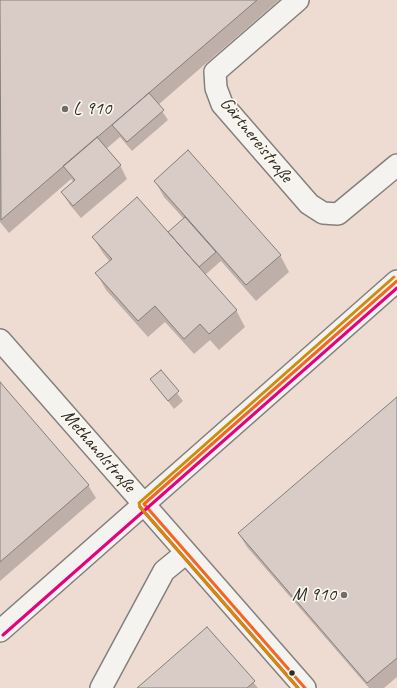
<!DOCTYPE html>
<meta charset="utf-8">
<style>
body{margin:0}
canvas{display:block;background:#efe8e1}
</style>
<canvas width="397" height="688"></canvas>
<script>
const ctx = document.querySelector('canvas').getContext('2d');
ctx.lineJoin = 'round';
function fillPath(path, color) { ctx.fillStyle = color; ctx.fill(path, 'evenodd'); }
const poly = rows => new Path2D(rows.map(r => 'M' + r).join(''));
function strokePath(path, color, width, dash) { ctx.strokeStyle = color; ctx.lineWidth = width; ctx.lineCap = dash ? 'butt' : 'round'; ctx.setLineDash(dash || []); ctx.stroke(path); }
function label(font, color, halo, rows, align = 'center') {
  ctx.font = font + ' Caveat,sans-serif'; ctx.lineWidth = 3.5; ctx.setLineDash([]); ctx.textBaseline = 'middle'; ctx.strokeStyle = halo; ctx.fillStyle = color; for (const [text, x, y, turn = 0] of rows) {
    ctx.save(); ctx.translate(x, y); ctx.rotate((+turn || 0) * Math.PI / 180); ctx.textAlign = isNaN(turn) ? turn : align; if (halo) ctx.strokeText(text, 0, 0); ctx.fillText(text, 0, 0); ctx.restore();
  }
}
fillPath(poly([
 [0,0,397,0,397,688,0,688]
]), '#eedcd3');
fillPath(poly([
 [0,0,279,0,158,105,168,120,132,151,120,137,106,149,120,165,127,179,81,218,70,205,62,192,74,182,71,179,9,233,0,222],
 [155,181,280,255,289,272,256,301,221,261,205,275,236,310,245,327,219,350,210,340,194,354,165,322,148,337,106,290,97,274,110,262,103,253,93,237,171,236,169,232,184,219,164,197],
 [160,371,183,401,174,409,151,379],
 [0,384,88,485,96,498,0,581],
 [397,398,397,677,384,688,369,688,247,547,239,534],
 [207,628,258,688,139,688]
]), '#0003');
const building = poly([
 [0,0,257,0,1,220,0,0],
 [149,93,164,110,127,142,112,125,149,93],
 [97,137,121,165,73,206,61,192,75,180,63,166,97,137],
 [188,150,281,255,246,285,154,181,188,150],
 [137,197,237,310,209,334,200,324,184,339,155,306,138,321,95,273,112,259,92,237,137,197],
 [185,217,216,252,199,267,168,232,185,217],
 [161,370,179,391,168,401,150,379,161,370],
 [0,382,89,485,0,562,0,382],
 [397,397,397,658,367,683,238,533,397,397],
 [207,627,255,681,247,688,137,688,207,627]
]);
fillPath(building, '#d9cbc6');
strokePath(building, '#83807d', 1);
const minor = poly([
 [298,0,215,72,216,88,222,104,309,204,323,213,338,214,397,165],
 [0,340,305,688],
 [0,631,397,281],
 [101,688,164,571,186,553]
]);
strokePath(minor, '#83807d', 24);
strokePath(minor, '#f5f3ef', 21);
strokePath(poly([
 [144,504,397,281],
 [144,504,305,688]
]), '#f26522', 3);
strokePath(poly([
 [140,507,298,688],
 [3,635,397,288]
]), '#e5007d', 3);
strokePath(poly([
 [298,688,140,507,139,503,394,277]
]), '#ce8d09', 3);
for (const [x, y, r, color] of [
 [65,109,4,"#706d6b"],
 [344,595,4,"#706d6b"],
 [292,673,3.5,"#2b2b2b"]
]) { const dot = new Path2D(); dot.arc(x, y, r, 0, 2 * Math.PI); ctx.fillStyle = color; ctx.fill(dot); strokePath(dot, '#fbf7ec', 1.5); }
label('19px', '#2b2b2b', '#fbf7ec', [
 ["L 910",73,109],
 ["M 910",336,595,"right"]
], 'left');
label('19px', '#2b2b2b', '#fbf7ec', [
 ["Gärtnereistraße",256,140,51],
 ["Methanolstraße",98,451,49]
]);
</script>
